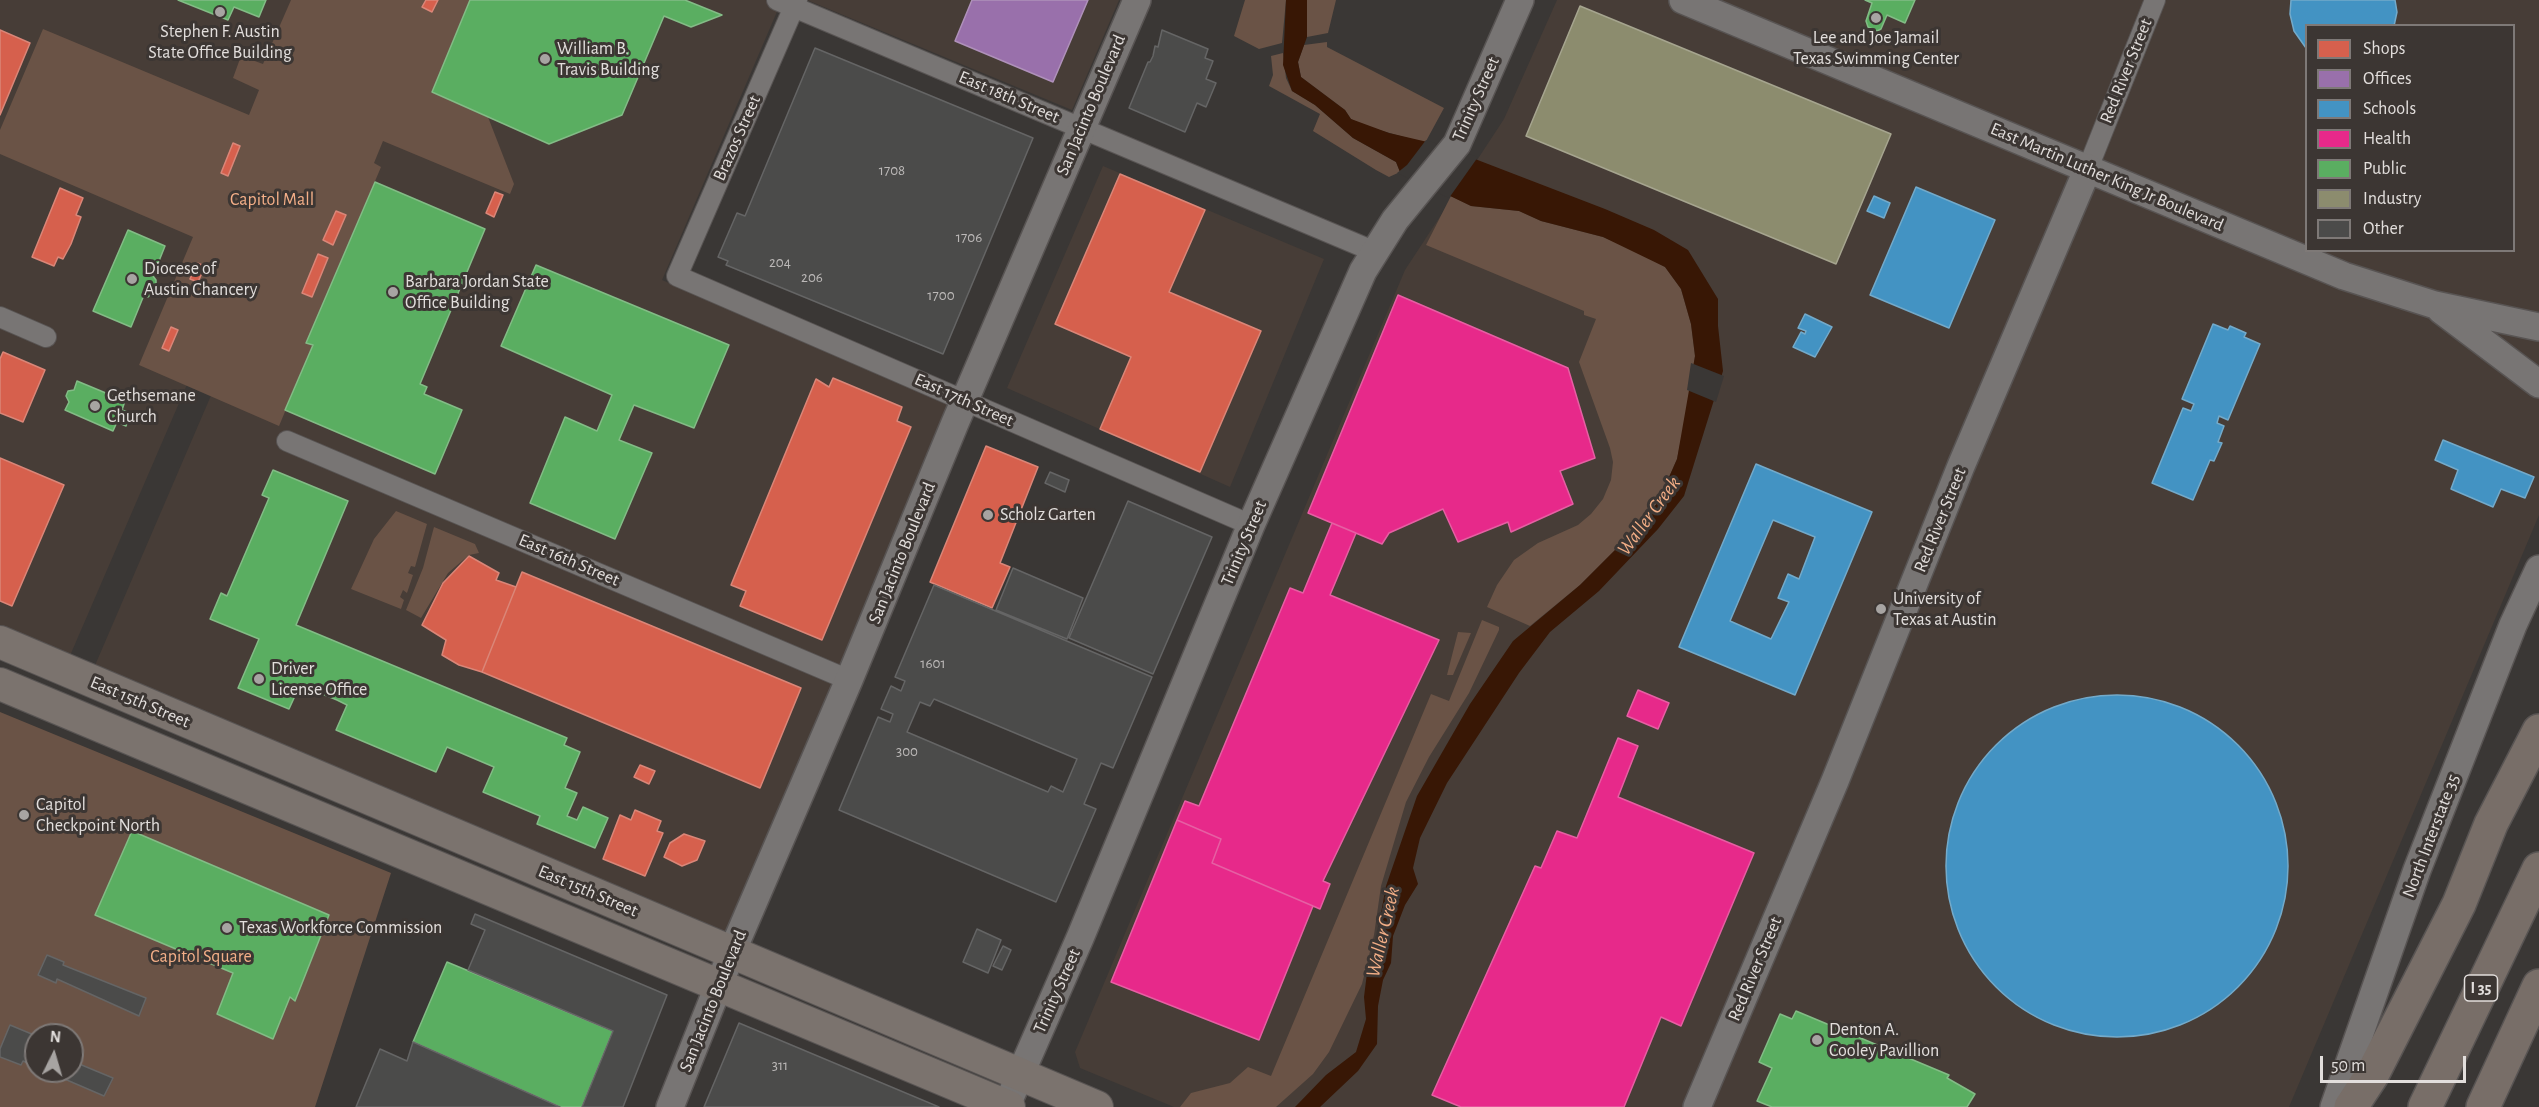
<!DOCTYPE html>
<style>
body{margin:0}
#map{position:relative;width:2539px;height:1107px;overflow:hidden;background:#3a3735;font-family:"Alegreya Sans",sans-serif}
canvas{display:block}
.legend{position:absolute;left:2305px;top:24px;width:210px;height:228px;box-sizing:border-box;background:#3c3633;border:2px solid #7e7977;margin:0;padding:8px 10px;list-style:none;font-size:18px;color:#e2dedc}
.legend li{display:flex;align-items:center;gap:12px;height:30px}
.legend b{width:30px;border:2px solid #7e7977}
.north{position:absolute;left:24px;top:1023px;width:60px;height:60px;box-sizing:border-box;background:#3c3633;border:2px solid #7e7977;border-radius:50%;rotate:5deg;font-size:16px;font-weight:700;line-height:24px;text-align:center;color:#e2dedc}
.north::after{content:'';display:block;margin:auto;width:21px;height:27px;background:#a7a4a2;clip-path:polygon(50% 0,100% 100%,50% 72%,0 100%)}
.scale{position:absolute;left:2320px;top:1056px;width:146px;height:27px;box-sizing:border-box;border:3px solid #e2dedc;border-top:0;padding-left:8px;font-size:18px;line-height:21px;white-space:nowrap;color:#e2dedc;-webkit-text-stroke:4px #3c3633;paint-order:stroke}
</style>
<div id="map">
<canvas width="2539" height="1107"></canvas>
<ul class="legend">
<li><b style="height:16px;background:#d6604d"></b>Shops</li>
<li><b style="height:16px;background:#9970ab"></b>Offices</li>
<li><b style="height:16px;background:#4393c3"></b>Schools</li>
<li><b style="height:16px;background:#e7298a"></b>Health</li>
<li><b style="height:16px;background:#5aae61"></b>Public</li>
<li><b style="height:16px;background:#8c8c6e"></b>Industry</li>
<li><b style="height:16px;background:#4b4b4a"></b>Other</li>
</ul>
<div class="north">N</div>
<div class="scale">50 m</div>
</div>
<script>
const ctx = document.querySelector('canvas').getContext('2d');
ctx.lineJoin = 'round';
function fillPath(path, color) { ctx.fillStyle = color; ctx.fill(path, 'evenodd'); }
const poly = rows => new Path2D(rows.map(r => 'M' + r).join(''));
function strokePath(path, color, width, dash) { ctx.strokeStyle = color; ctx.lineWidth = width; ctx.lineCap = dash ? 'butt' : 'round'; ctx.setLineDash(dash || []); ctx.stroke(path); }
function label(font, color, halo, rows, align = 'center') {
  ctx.font = font + ' "Alegreya Sans",sans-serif'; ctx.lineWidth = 6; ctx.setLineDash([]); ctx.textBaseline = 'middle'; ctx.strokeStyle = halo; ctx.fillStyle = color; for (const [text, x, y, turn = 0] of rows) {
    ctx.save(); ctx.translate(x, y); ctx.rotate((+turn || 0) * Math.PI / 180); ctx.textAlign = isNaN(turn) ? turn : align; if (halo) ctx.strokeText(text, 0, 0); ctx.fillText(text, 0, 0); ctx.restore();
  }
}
fillPath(poly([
 [0,0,353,0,69,658,0,628],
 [381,0,782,0,662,280,953,402,726,937,93,670],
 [807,0,1119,0,1072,110],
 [1557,0,2539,0,2539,515,2289,1107,1174,1107,1080,1068,1075,1052,1405,270,1504,119],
 [2306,26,2514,26,2514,250,2306,250],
 [1103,166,1324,259,1230,487,1007,388]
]), '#473d37');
fillPath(poly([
 [291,0,470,0,432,92,488,117,514,184,510,194,383,141,374,163,381,167,307,342,313,345,279,426,139,365,193,237,0,154,0,130,43,29,249,115,259,90,233,78,241,56,263,64],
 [1245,0,1286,0,1282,43,1259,49,1234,36],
 [1307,0,1336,0,1328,33,1307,37],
 [1327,42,1327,47,1444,108,1425,143,1365,126,1351,119,1345,110,1301,77,1298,62,1304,45],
 [1283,53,1286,78,1292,91,1315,105,1353,138,1396,162,1400,172,1389,177,1376,170,1313,131,1320,114,1269,86,1273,75,1271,56],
 [1451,196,1471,206,1519,211,1541,221,1603,237,1634,250,1665,267,1681,289,1691,324,1695,356,1686,416,1677,459,1658,502,1633,532,1580,585,1530,626,1487,607,1497,585,1514,560,1538,543,1578,525,1591,514,1603,499,1611,480,1613,462,1610,448,1579,362,1596,319,1584,315,1584,311,1426,245],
 [396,511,427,524,415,567,411,566,408,573,413,575,407,593,403,590,400,597,404,600,401,609,351,589,374,539],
 [434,527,475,544,479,553,469,555,448,573,421,618,406,610,423,568],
 [1482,620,1499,627,1499,630,1469,693,1429,757,1406,802,1381,886,1374,935,1362,984,1329,1052,1313,1074,1276,1107,1180,1107,1191,1093,1230,1083,1248,1067,1271,1076,1431,694,1449,701],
 [1458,632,1471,633,1453,675,1447,675],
 [0,712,391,873,315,1107,0,1107],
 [36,1035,72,1035,72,1071,36,1071]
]), '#6a5346');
fillPath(poly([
 [1286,0,1307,0,1307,37,1298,62,1301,77,1345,110,1351,119,1389,133,1436,144,1605,209,1654,230,1688,250,1718,299,1718,326,1723,371,1684,496,1658,529,1599,591,1550,632,1519,673,1447,783,1420,838,1413,868,1418,884,1405,905,1393,936,1391,963,1383,980,1378,1006,1377,1044,1358,1071,1320,1107,1295,1107,1326,1075,1356,1052,1366,1019,1364,997,1367,973,1376,940,1386,886,1417,796,1470,704,1513,641,1580,585,1633,532,1658,502,1677,459,1695,356,1691,324,1681,289,1665,267,1603,237,1541,221,1519,211,1471,206,1400,172,1396,162,1353,138,1315,105,1292,91,1283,65]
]), '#381705');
fillPath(poly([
 [1426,140,1478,157,1449,198,1397,173,1407,165],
 [1691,363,1724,376,1716,402,1687,390]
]), '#3a3735');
const shops = poly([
 [426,0,438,0,432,12,422,7,426,0],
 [0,30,30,43,0,115,0,30],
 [233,143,240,146,228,176,221,173,233,143],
 [1120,174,1205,210,1169,292,1261,331,1200,472,1100,429,1131,357,1055,324,1120,174],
 [60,188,83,198,76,215,81,217,71,244,63,259,58,257,54,266,32,257,60,188],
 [495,192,503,195,494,217,486,213,495,192],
 [336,211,346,215,333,245,323,240,336,211],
 [318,254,328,258,312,297,302,293,318,254],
 [197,263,205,266,198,282,190,279,197,263],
 [171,327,178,330,169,351,162,348,171,327],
 [3,352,45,370,23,422,0,413,0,359,3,352],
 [833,378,902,407,897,421,911,427,822,640,740,606,746,591,731,585,816,379,829,387,833,378],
 [986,446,1038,467,1000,563,1010,567,992,608,930,582,986,446],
 [0,458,64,485,12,606,0,601,0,458],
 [469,556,499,573,496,580,516,587,482,672,459,665,442,655,446,640,422,625,443,583,469,556],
 [522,572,801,688,760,788,482,672,522,572],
 [640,765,655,771,649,784,634,777,640,765],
 [635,810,661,821,657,831,663,833,645,876,603,859,620,815,631,820,635,810],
 [684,834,705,841,697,860,682,866,664,857,670,843,684,834]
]);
fillPath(shops, '#d6604d');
strokePath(shops, '#da8678', 1.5);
const offices = poly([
 [972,0,1088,0,1053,82,955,41,972,0]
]);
fillPath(offices, '#9970ab');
strokePath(offices, '#af91ba', 1.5);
const schools = poly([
 [2291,0,2395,0,2397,12,2394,26,2306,26,2306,48,2294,31,2290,14,2291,0],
 [1916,187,1995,220,1949,328,1870,295,1916,187],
 [1874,196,1890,203,1884,218,1867,211,1874,196],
 [1805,314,1832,327,1815,357,1793,347,1801,332,1805,334,1806,331,1798,328,1805,314],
 [2213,324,2228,330,2230,326,2246,333,2244,337,2260,344,2228,420,2219,416,2217,423,2224,426,2218,442,2222,443,2214,461,2210,460,2193,500,2152,483,2183,408,2191,411,2194,404,2182,399,2213,324],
 [2443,440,2534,477,2525,498,2501,489,2493,507,2451,489,2458,470,2435,460,2443,440],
 [1756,464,1872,512,1795,695,1679,647,1756,464],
 [1773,520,1815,537,1799,579,1788,574,1778,598,1789,602,1771,639,1730,621,1773,520],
 '1946 866a171 171 0 1 1 342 0a171 171 0 1 1-342 0Z'
]);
fillPath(schools, '#4393c3');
strokePath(schools, '#73aaca', 1.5);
const health = poly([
 [1398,295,1568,368,1595,458,1560,471,1573,504,1511,532,1508,522,1458,542,1443,509,1389,533,1382,544,1308,513,1398,295],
 [1332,523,1356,533,1330,595,1439,640,1323,881,1330,884,1320,909,1212,863,1221,839,1177,820,1185,801,1199,806,1290,588,1303,593,1332,523],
 [1638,690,1669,703,1658,729,1627,716,1638,690],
 [1618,738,1638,746,1618,797,1754,853,1681,1026,1661,1017,1624,1107,1461,1107,1432,1095,1535,866,1541,868,1557,831,1577,838,1618,738],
 [1177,820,1221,839,1212,863,1313,906,1259,1040,1111,982,1177,820]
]);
fillPath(health, '#e7298a');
strokePath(health, '#e65fa3', 1.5);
const public = poly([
 [178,0,266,0,259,17,234,7,228,20,178,0],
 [470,0,685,0,722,15,691,27,664,16,622,115,549,144,432,92,470,0],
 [1865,0,1915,0,1905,23,1887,15,1881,29,1877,31,1868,27,1866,21,1872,3,1865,0],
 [375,182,485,229,420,384,427,387,424,394,462,410,435,474,285,410,313,345,306,343,375,182],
 [128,230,165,246,153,276,156,280,156,289,148,297,144,295,131,327,93,311,128,230],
 [536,265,729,345,694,428,634,405,619,440,652,453,615,539,530,503,565,417,597,431,612,395,501,346,536,265],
 [77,381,125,401,122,410,131,413,126,426,117,422,113,431,65,410,69,402,66,396,68,391,74,390,77,381],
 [273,470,348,501,296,625,567,738,564,745,580,752,565,788,577,793,567,816,577,820,583,807,608,818,595,848,537,824,540,816,483,792,494,767,447,747,436,772,336,730,347,705,337,700,300,685,289,709,238,688,259,639,210,619,221,593,227,596,269,498,262,495,273,470],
 [132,831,329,915,295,1001,290,997,273,1039,217,1014,233,973,95,915,132,831],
 [447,962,613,1031,582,1107,560,1107,413,1042,447,962],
 [1796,1011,1949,1075,1947,1078,1975,1094,1967,1107,1772,1107,1757,1101,1772,1068,1759,1062,1780,1014,1792,1019,1796,1011]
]);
fillPath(public, '#5aae61');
strokePath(public, '#83bc86', 1.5);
const industry = poly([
 [1580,6,1891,134,1836,264,1526,136,1580,6]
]);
fillPath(industry, '#8c8c6e');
strokePath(industry, '#a6a58f', 1.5);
const building = poly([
 [1162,30,1208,49,1205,58,1213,61,1206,79,1216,83,1206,107,1197,103,1185,132,1129,108,1148,62,1150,62,1153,56,1155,46,1158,47,1162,30],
 [815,48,1033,138,943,354,726,265,728,261,718,257,737,213,745,216,815,48],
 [1050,472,1069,480,1065,492,1045,483,1050,472],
 [1128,501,1212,537,1153,674,1069,638,1128,501],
 [1013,568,1083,598,1067,639,996,610,1013,568],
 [934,585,1152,677,1113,768,1101,763,1084,804,1096,809,1056,902,839,810,878,717,890,722,893,714,881,709,891,686,901,691,905,681,895,677,934,585],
 [934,699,1077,759,1063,792,1051,786,1048,792,907,732,920,702,930,706,934,699],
 [475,914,667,995,623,1107,582,1107,613,1031,468,970,485,930,471,924,475,914],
 [977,929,1001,940,988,973,963,962,977,929],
 [1003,946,1011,950,1002,970,993,966,1003,946],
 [47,955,64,962,63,965,146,998,139,1016,57,979,56,983,38,975,47,955],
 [739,1023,939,1107,704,1107,739,1023],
 [10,1025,34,1035,31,1044,36,1046,36,1067,23,1061,21,1065,0,1057,0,1049,10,1025],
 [413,1042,560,1107,356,1107,380,1049,407,1061,413,1042],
 [72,1061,113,1078,104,1096,46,1071,72,1071,72,1061]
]);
fillPath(building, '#4b4b4a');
strokePath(building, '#656565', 1.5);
const street = poly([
 [777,0,1373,251],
 [797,0,677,276,1251,525],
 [2088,168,2155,0],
 [0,317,46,337],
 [287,441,849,680]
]);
const secondary = poly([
 [1683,0,2344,276,2435,305,2539,327],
 [2441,310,2539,384],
 [670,1107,732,952,849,680,955,423,1137,0],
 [1006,1107,1080,938,1251,525,1363,271,1395,220,1457,144,1520,0],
 [1697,1107,1835,781,1961,466,2088,168],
 [2334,1107,2417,870,2513,625,2539,569]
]);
const primary = poly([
 [0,642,1097,1107],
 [0,684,1009,1107]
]);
const highway = poly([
 [2351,1107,2372,1075,2459,904,2491,824,2539,731],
 [2425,1107,2539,869],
 [2483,1107,2539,986]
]);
strokePath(street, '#585453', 22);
strokePath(secondary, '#585453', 30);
strokePath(primary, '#585453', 34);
strokePath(highway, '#585453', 36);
strokePath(street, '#787574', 20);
strokePath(secondary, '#787574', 27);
strokePath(primary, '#7b736e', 32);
strokePath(highway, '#786e68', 33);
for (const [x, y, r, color] of [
 [220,12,6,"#a7a4a2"],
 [1876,18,6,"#a7a4a2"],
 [545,59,6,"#a7a4a2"],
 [132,279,6,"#a7a4a2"],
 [393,292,6,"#a7a4a2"],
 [95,406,6,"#a7a4a2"],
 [988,515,6,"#a7a4a2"],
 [1881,609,6,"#a7a4a2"],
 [259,679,6,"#a7a4a2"],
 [24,815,6,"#a7a4a2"],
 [227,928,6,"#a7a4a2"],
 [1817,1040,6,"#a7a4a2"]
]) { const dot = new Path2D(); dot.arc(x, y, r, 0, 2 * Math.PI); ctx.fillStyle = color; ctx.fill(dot); strokePath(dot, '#3c3633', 2); }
label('15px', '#bcb9b8', null, [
 ["1708",892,170],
 ["1706",969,237],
 ["204",780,262],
 ["206",812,277],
 ["1700",941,295],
 ["1601",933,663],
 ["300",907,751],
 ["311",780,1065]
]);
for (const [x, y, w] of [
 [2481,988,33]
]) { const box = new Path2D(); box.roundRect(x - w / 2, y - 13, w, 26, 4.5); ctx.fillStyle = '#3c3633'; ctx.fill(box); strokePath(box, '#e2dedc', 1.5); }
label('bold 16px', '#e2dedc', null, [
 ["I 35",2481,988]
]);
label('18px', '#e2dedc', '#3c3633', [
 ["Stephen F. Austin",220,32,"center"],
 ["State Office Building",220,53,"center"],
 ["Lee and Joe Jamail",1876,38,"center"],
 ["Texas Swimming Center",1876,59,"center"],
 ["William B.",557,49],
 ["Travis Building",557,70],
 ["Diocese of",144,269],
 ["Austin Chancery",144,290],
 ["Barbara Jordan State",405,282],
 ["Office Building",405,303],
 ["Gethsemane",107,396],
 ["Church",107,417],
 ["Scholz Garten",1000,515],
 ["University of",1893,599],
 ["Texas at Austin",1893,620],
 ["Driver",271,669],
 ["License Office",271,690],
 ["Capitol",36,805],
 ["Checkpoint North",36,826],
 ["Texas Workforce Commission",239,928],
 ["Denton A.",1829,1030],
 ["Cooley Pavillion",1829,1051]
], 'left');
label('18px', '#e2dedc', '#3c3633', [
 ["Red River Street",2126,71,-68],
 ["East 18th Street",1009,97,23],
 ["Trinity Street",1476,99,-66],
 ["San Jacinto Boulevard",1091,105,-67],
 ["Brazos Street",737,138,-66],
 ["East Martin Luther King Jr Boulevard",2107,177,23],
 ["East 17th Street",964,400,24],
 ["Red River Street",1940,520,-68],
 ["Trinity Street",1244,543,-67],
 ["San Jacinto Boulevard",902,553,-68],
 ["East 16th Street",569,560,23],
 ["East 15th Street",140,702,23],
 ["North Interstate 35",2431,836,-69],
 ["East 15th Street",588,891,23],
 ["Red River Street",1755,969,-67],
 ["Trinity Street",1057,991,-66],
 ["San Jacinto Boulevard",713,1001,-68]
]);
label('18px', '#f4af88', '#3c3633', [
 ["Capitol Mall",272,200],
 ["Capitol Square",201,957]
]);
label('italic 20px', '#f3ae86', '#3c3633', [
 ["Waller Creek",1649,516,-54],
 ["Waller Creek",1383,932,-77]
]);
</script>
